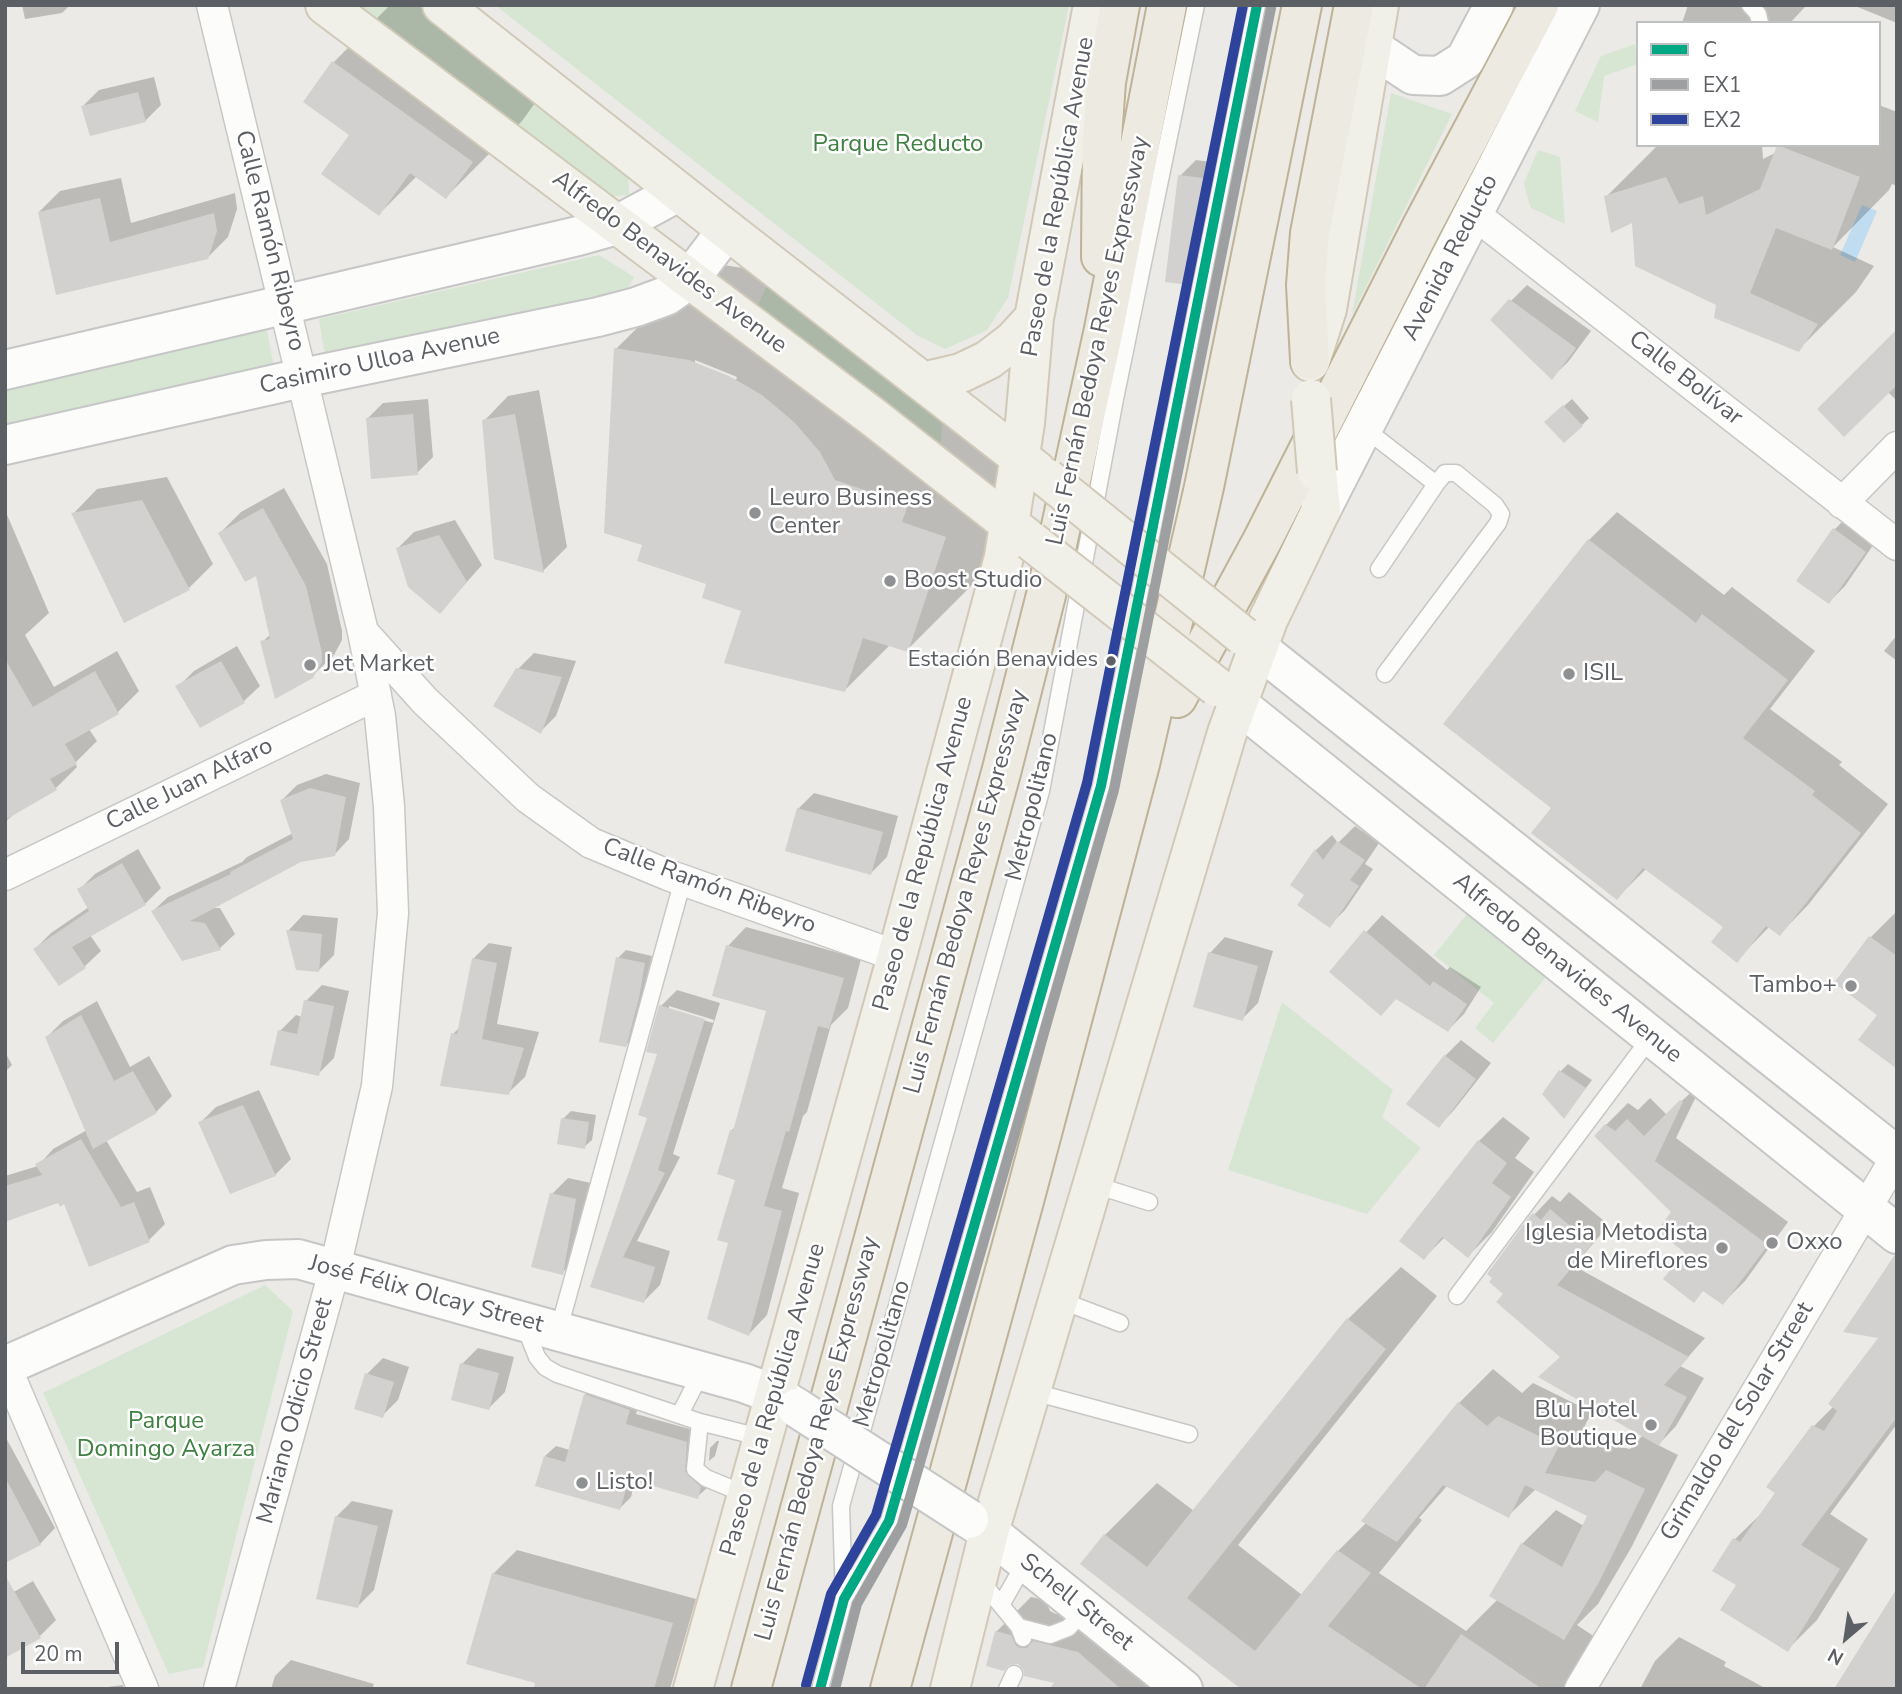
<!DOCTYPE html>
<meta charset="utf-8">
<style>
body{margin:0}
#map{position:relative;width:1902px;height:1694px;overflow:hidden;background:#ebeae6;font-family:"Nunito Sans",sans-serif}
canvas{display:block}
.frame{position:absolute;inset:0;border:7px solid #5c5f63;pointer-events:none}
.legend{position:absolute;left:1636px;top:21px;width:245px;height:126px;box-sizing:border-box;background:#fff;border:2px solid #bebfc1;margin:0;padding:9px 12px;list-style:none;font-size:21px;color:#5c5f63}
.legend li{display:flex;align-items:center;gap:14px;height:35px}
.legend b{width:35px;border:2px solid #bebfc1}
.north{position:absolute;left:1811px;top:1603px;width:70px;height:70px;-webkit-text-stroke:5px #fff;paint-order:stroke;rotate:209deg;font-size:19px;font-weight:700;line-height:28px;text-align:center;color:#5c5f63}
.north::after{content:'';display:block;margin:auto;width:24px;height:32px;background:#5c5f63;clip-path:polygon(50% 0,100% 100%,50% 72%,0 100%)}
.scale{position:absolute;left:21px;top:1642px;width:98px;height:32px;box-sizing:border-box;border:4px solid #5c5f63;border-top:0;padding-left:9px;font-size:21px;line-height:24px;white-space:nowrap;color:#5c5f63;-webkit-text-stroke:5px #fff;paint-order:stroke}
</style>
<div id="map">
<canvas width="1902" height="1694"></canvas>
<div class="frame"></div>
<ul class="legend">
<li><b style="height:9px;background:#00a884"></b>C</li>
<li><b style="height:9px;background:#9e9fa1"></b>EX1</li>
<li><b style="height:9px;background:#2d439c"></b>EX2</li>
</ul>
<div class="north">N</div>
<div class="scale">20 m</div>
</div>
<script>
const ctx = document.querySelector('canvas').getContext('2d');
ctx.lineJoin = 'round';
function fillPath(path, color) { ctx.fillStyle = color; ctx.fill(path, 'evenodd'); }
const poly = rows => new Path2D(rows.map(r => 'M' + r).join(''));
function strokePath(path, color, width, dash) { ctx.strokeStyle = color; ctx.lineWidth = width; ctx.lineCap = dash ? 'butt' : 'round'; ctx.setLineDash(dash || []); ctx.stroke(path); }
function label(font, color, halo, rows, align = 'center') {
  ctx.font = font + ' "Nunito Sans",sans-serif'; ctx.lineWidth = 5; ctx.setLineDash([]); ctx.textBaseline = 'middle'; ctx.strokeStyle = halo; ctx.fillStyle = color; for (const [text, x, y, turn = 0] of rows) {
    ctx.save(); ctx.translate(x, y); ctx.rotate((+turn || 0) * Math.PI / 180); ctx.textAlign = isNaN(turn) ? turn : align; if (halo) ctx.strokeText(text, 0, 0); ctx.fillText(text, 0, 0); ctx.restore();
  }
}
fillPath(poly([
 [350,5,417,5,628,170,629,195,603,197],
 [495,5,1069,5,1008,298,987,330,945,349,918,336],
 [1635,44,1638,64,1604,76,1598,122,1575,111,1601,56],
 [1391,93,1452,114,1352,315],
 [1538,150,1560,157,1565,224,1531,208,1527,196,1524,183],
 [599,255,634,277,624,295,325,356,319,319],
 [767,285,943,420,940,450,757,307],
 [266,326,274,367,5,431,5,387],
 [1468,913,1546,977,1493,1043,1475,1028,1494,1003,1434,955],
 [1282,1002,1393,1090,1382,1117,1421,1148,1367,1214,1228,1170],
 [265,1285,293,1311,203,1667,169,1674,43,1393]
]), '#d6e6d3');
fillPath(poly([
 [1862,205,1877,211,1855,262,1840,255]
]), '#bfdcf0');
fillPath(poly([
 [22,5,70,5,62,13,25,19],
 [390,5,437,5,548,85,522,121,446,197,417,176,379,214,351,135,305,102,334,62],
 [1688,5,1804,5,1805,7,1790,23,1682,23],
 [1855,5,1897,5,1897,23,1855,6],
 [154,77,161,105,145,121,83,106,99,90],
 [1879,105,1897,112,1897,186,1892,184,1889,190,1833,247,1874,266,1856,292,1798,350,1718,304,1634,221,1606,197,1658,145,1762,145,1763,159,1775,153,1779,145,1879,145],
 [1196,160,1218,163,1205,267,1189,283,1180,176],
 [121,178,131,223,235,193,237,209,228,237,207,258,58,293,39,212,60,191],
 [703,262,777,273,1032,450,994,563,907,650,890,645,845,690,708,583,644,544,616,349],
 [695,360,737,377,736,380,695,364],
 [1527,285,1591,331,1568,362,1552,377,1511,301],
 [1897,333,1897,401,1888,392],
 [539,390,567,547,543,571,484,421,508,396],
 [428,399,433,457,417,473,367,419,383,403],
 [1572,399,1589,418,1582,425,1554,415],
 [167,477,213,564,189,588,74,513,97,489],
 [284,488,327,564,342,631,342,640,334,655,312,676,262,642,271,634,257,574,220,533,241,512],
 [5,510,49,613,25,635,54,687,117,651,139,691,118,712,89,729,97,741,75,763,77,767,56,788,19,810,5,822],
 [1617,512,1724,595,1732,587,1815,651,1770,709,1842,762,1839,765,1888,804,1808,905,1780,934,1770,926,1737,960,1725,927,1647,868,1617,898,1553,808,1589,540],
 [1850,514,1880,535,1845,586,1829,602,1834,530],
 [455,520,482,565,440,612,398,548,414,532],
 [1897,635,1897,661,1884,651],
 [237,646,260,686,244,701,178,687,194,671],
 [534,653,576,661,556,716,540,732,517,670],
 [326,774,360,783,349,839,334,855,301,860,212,908,220,908,235,934,220,948,183,959,153,911,168,897,242,862,247,857,293,833,282,800,297,785],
 [814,793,898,816,887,857,871,873,798,809],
 [1355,826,1379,843,1365,864,1373,869,1345,910,1329,926,1306,894,1293,884,1316,850,1332,835,1338,843],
 [138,849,161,888,145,904,90,935,101,951,85,966,59,984,35,949,51,933,89,907,79,890,95,874],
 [1897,911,1897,1066,1879,1014,1837,982,1871,937],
 [303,915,338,918,334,955,318,971,288,931],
 [1382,915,1447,970,1450,967,1481,987,1464,1014,1448,1030,1398,997,1381,1014,1331,971],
 [746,927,861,959,848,1008,831,1025,807,1112,803,1116,782,1188,799,1193,767,1315,749,1334,730,1242,737,1178,731,1131,736,1126,769,1010,728,946],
 [1225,937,1273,951,1258,1003,1242,1019,1210,953],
 [489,943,512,947,497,1024,539,1032,525,1077,508,1093,453,1034,461,1026,473,959],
 [626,950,652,956,633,1038,625,1046,618,958],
 [322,985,349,991,334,1058,318,1074,280,1031,296,1015,302,1017,306,1001],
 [677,990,720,1003,673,1154,680,1157,637,1241,670,1251,660,1285,644,1301,592,1286,649,1117,659,1053,649,1050,661,1006],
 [669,1006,714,1020,713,1023,669,1010],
 [97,1001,130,1067,149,1056,172,1096,156,1112,106,1140,137,1192,150,1187,165,1224,149,1240,90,1265,64,1202,59,1201,5,1220,5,1176,38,1166,53,1149,87,1130,47,1037,63,1021],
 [1461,1040,1491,1063,1454,1110,1439,1126,1409,1103,1445,1056],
 [5,1052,12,1065,5,1072],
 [1568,1064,1592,1080,1564,1117,1561,1071],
 [1704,1080,1676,1138,1788,1222,1745,1281,1723,1303,1705,1289,1694,1300,1686,1251,1674,1211,1606,1125,1628,1103,1638,1110,1650,1098,1667,1115],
 [259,1090,291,1159,275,1175,200,1123,216,1107],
 [571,1111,596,1115,592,1140,584,1147,563,1119],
 [1503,1117,1530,1138,1515,1158,1534,1172,1492,1232,1468,1256,1445,1237,1424,1258,1479,1141],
 [568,1178,591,1183,578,1257,562,1273,552,1194],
 [1569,1192,1609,1225,1574,1266,1705,1338,1680,1366,1704,1378,1676,1426,1658,1445,1678,1455,1631,1548,1598,1604,1577,1625,1598,1639,1564,1689,1243,1689,1105,1535,1157,1483,1194,1511,1348,1319,1401,1267,1437,1296,1238,1545,1302,1595,1338,1551,1367,1522,1459,1403,1493,1369,1522,1393,1533,1383,1592,1412,1578,1439,1630,1449,1643,1435,1562,1356,1505,1294,1534,1215,1552,1196,1560,1202],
 [1447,1486,1508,1516,1536,1489,1589,1515,1584,1526,1556,1510,1522,1544,1498,1599,1466,1631,1379,1573,1422,1520,1419,1518],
 [1897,1260,1897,1424,1830,1514,1868,1539,1817,1620,1787,1650,1738,1585,1735,1539,1765,1510,1814,1426,1834,1406,1881,1337],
 [478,1348,514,1357,505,1392,489,1408,462,1364],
 [383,1358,409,1367,398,1400,382,1416,367,1374],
 [596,1384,640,1399,636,1414,697,1431,695,1461,708,1487,697,1497,636,1479,631,1497,620,1508,545,1456,556,1446,570,1450,585,1395],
 [5,1436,55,1528,40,1544,5,1561],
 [717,1441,719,1441,715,1456,709,1461,710,1448],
 [352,1501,393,1510,374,1590,358,1606,336,1517],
 [517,1550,696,1599,670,1689,551,1689,537,1682,493,1574],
 [33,1581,56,1620,40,1636,5,1656,5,1597],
 [1031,1597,1045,1600,1050,1611,1056,1614,1063,1613,1185,1689,1051,1689,1057,1682,1025,1668,996,1632],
 [1679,1637,1726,1662,1724,1666,1767,1689,1640,1689,1655,1661],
 [291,1660,374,1684,372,1689,271,1689,275,1676],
 [123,1685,123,1689,92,1689]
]), '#0003');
fillPath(poly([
 [332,61,473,162,446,199,410,173,379,216,321,174,349,135,303,102],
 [138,92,146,122,90,136,81,106],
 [1777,145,1860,177,1832,250,1776,228,1750,293,1818,324,1799,352,1714,318,1716,305,1635,266,1632,223,1611,233,1604,196,1666,177,1679,204,1703,196,1706,215,1760,189],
 [1178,175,1203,178,1189,285,1165,282],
 [100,198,110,242,214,213,217,231,208,259,56,295,38,212],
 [1509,299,1576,348,1552,380,1490,320],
 [1897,329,1897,385,1844,437,1817,409],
 [614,348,689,360,729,376,762,395,794,422,820,452,835,480,908,505,902,522,946,537,908,652,863,638,845,692,724,663,741,611,702,598,706,584,637,561,642,545,604,533],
 [1563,405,1583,426,1564,443,1544,422],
 [413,414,418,475,371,479,366,418],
 [515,414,544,573,494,559,482,420],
 [142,500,190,590,124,623,71,513],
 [263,508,306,586,322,653,322,662,313,678,275,699,260,641,270,639,256,576,245,582,218,533],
 [1833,528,1866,552,1829,604,1796,581],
 [439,535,467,582,440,614,408,587,396,548],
 [1588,539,1696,623,1702,614,1788,680,1743,738,1815,791,1812,795,1861,833,1780,936,1766,926,1737,963,1711,942,1723,927,1643,868,1617,900,1531,833,1551,808,1443,724],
 [5,659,33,707,95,671,119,714,65,744,77,764,50,779,57,790,5,820],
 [221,661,245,703,200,728,175,686],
 [516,668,562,677,541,734,493,706],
 [310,788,346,797,335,856,301,862,190,921,205,923,221,950,182,961,151,911,231,874,230,872,293,839,280,800],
 [797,808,883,832,871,875,785,851],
 [1337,841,1365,860,1350,880,1359,886,1330,928,1297,905,1304,895,1290,885,1315,849,1323,860],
 [122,863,146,905,72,947,86,968,59,986,33,949,89,911,77,889],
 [286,930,322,934,319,972,296,970],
 [1364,930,1430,986,1433,981,1467,1004,1448,1032,1396,999,1381,1016,1329,972],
 [1869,936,1897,956,1897,1069,1858,1040,1877,1015,1834,983],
 [726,945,844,978,829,1029,818,1026,789,1132,786,1131,764,1206,782,1211,749,1336,707,1319,728,1243,717,1240,735,1180,717,1174,730,1130,733,1131,766,1011,712,996],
 [1208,952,1258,966,1243,1021,1193,1007],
 [616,957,645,963,639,998,626,1047,599,1042],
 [472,958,497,963,482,1039,524,1048,509,1095,440,1086,451,1033,457,1034],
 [304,1000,334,1006,319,1076,270,1065,278,1030,297,1034],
 [659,1005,705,1019,658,1170,665,1173,623,1257,655,1267,644,1303,590,1287,647,1118,638,1115,657,1054,646,1052],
 [81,1015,114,1081,133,1071,157,1113,93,1149,45,1037],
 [1444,1055,1476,1079,1439,1128,1406,1104],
 [1559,1070,1586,1088,1564,1119,1542,1094],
 [1680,1100,1683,1102,1655,1161,1768,1245,1723,1305,1703,1291,1694,1303,1663,1279,1684,1252,1657,1231,1671,1212,1594,1136,1605,1124,1615,1131,1627,1119,1644,1136],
 [243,1105,276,1176,230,1194,198,1122],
 [561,1118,589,1122,585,1149,557,1144],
 [81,1139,121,1207,134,1202,150,1242,89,1267,64,1204,60,1207,58,1203,5,1222,5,1186,42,1175,35,1164],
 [1478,1140,1507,1163,1492,1183,1511,1197,1468,1258,1442,1237,1424,1260,1399,1241],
 [550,1193,576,1199,563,1275,531,1267],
 [1550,1209,1592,1244,1557,1285,1689,1357,1664,1385,1687,1397,1659,1446,1538,1377,1560,1357,1496,1302,1503,1294,1489,1282,1492,1278,1487,1274,1529,1217,1533,1213,1541,1220],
 [1897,1255,1897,1417,1801,1545,1840,1569,1788,1652,1720,1610,1736,1585,1712,1571,1733,1538,1740,1542,1775,1493,1766,1487,1812,1425,1824,1431,1837,1411,1828,1404,1878,1338,1843,1332,1894,1256],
 [1347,1318,1386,1349,1187,1598,1255,1651,1337,1550,1371,1573,1328,1626,1422,1689,1241,1689,1080,1564,1104,1534,1147,1567],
 [460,1363,499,1373,489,1410,451,1400],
 [365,1373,394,1382,383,1418,354,1409],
 [584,1394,630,1410,626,1424,687,1442,685,1472,701,1487,698,1499,629,1479,620,1510,535,1486,544,1456,565,1462],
 [1458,1402,1487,1426,1498,1416,1559,1446,1545,1473,1595,1482,1606,1470,1645,1489,1598,1584,1564,1640,1489,1596,1521,1543,1562,1567,1587,1516,1525,1485,1509,1518,1443,1485,1397,1542,1361,1521],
 [5,1477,41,1545,5,1563],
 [335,1516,378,1526,358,1608,316,1599],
 [492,1573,673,1623,654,1689,534,1689,535,1683,466,1664],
 [5,1575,41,1638,5,1658],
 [1897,1588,1897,1689,1834,1689],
 [995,1631,1011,1635,1016,1646,1021,1648,1027,1648,1033,1641,1078,1652,1121,1689,1049,1689,1054,1683,1024,1676,1023,1669,1018,1664,1009,1665,1004,1671,986,1666],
 [1461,1634,1476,1644,1542,1689,1424,1689]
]), '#d2d1cf');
const lane = poly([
 [1750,5,1758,14,1760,23],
 [1364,428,1436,484],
 [1379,569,1436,484,1445,473,1456,473,1495,505,1501,514,1498,523,1385,674],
 [1092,1184,1149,1202],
 [1457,1296,1651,1037],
 [1057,1299,1120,1323],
 [525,1327,537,1357,545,1367,557,1374,700,1422,695,1469,706,1478,747,1495],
 [558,1332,683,880],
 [1030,1391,1189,1434],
 [680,1414,702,1371],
 [700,1422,763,1438],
 [981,1581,1019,1627,1023,1638],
 [844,1599,841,1506,1041,791,1115,399,1196,5],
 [1001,1605,1025,1563],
 [1019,1627,1050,1635,1068,1628,1085,1611],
 [820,1689,844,1599,889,1521,1101,786,1257,5],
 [1007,1689,1014,1674]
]);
const street = poly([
 [212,5,363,632,380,716,389,806,393,913,377,1086,335,1268,219,1689],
 [1474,214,1897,545],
 [1842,503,1897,447],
 [363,632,425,701,528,798,591,843,668,875,897,956],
 [5,875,376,695],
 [5,1365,143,1689],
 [1580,1689,1897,1156]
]);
const secondary = poly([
 [1371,47,1413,75,1440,76,1465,60,1494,5],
 [5,370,578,236,617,225,678,192],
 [5,445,302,378,598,317,636,307,666,296,689,280,727,230],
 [1321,510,1580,5],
 [1258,648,1897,1156],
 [1238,704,1897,1234],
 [5,1366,233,1265,266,1260,298,1259,744,1383,776,1395,797,1408],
 [969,1519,989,1532,1183,1689]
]);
const primary = poly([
 [325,5,873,417,1026,537],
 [442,5,727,230,1036,470],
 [1310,362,1327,309,1379,5],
 [923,382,961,373,988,360,1013,341,1034,318],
 [693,1689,897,956,1004,557,1025,423,1034,318,1093,5],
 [950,1689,989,1532,1227,733,1268,620,1321,510,1317,472]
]);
const highway = poly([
 [1101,257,1102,138,1106,82,1120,5],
 [1310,360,1306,285,1310,233,1354,5],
 [1177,698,1262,541,1422,226,1539,5],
 [751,1689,1002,769,1046,595,1104,329,1167,5],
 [890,1689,1024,1201,1140,764,1204,487,1302,5]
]);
strokePath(lane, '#c7c7c7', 19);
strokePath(street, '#c7c7c7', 33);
strokePath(secondary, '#c6c6c7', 42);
strokePath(primary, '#d1c9b7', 42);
strokePath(highway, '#beb297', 42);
strokePath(lane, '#fcfcfb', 16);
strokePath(street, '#fcfcfb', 30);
strokePath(secondary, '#fcfcfb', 38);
strokePath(primary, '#f1f0e8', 38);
strokePath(highway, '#edeae2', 38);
const secondaryBridge = poly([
 [797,1408,969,1519]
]);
const primaryBridge = poly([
 [1311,399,1317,472],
 [1047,478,1243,636],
 [1031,541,1217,687]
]);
strokePath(secondaryBridge, '#c6c6c7', 42, []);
strokePath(primaryBridge, '#d1c9b7', 42, []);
strokePath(secondaryBridge, '#fcfcfb', 38);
strokePath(primaryBridge, '#f1f0e8', 38);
strokePath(poly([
 [820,1689,844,1599,889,1521,1101,786,1257,5]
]), '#00a884', 10);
strokePath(poly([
 [835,1689,857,1604,902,1525,1114,790,1271,8]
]), '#9e9fa1', 10);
strokePath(poly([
 [806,1685,831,1594,876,1515,1087,783,1243,5]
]), '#2d439c', 10);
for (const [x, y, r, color] of [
 [755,513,7,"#8e9091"],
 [890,581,7,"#8e9091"],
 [1111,661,6,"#5c5f63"],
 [310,665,7,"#8e9091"],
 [1569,674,7,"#8e9091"],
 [1851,986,7,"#8e9091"],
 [1772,1243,7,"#8e9091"],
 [1722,1248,7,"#8e9091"],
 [1651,1425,7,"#8e9091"],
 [582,1483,7,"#8e9091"]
]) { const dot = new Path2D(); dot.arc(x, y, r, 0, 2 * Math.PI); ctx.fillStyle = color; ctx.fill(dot); strokePath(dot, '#fff', 2.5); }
label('22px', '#5c5f63', '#fff', [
 ["Estación Benavides",1098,661]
], 'right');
label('24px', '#3e8041', '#fff', [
 ["Parque Reducto",898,145],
 ["Parque",166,1422],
 ["Domingo Ayarza",166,1450]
]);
label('24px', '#5c5f63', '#fff', [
 ["Paseo de la República Avenue",1059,197,-80],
 ["Calle Ramón Ribeyro",269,241,76],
 ["Avenida Reducto",1451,258,-63],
 ["Alfredo Benavides Avenue",669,263,37],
 ["Luis Fernán Bedoya Reyes Expressway",1099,341,-78],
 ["Casimiro Ulloa Avenue",380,362,-12],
 ["Calle Bolívar",1685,379,38],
 ["Calle Juan Alfaro",190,785,-26],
 ["Metropolitano",1033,807,-76],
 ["Paseo de la República Avenue",924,854,-75],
 ["Calle Ramón Ribeyro",709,887,21],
 ["Luis Fernán Bedoya Reyes Expressway",967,892,-75],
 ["Alfredo Benavides Avenue",1567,969,39],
 ["José Félix Olcay Street",426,1295,15],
 ["Metropolitano",883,1354,-74],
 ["Paseo de la República Avenue",774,1400,-74],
 ["Mariano Odicio Street",296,1411,-75],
 ["Grimaldo del Solar Street",1738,1422,-59],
 ["Luis Fernán Bedoya Reyes Expressway",818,1439,-75],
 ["Schell Street",1076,1603,39]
]);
label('24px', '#5c5f63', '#fff', [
 ["Leuro Business",769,499],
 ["Center",769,527],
 ["Boost Studio",904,581],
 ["Jet Market",324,665],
 ["ISIL",1583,674],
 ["Tambo+",1837,986,"right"],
 ["Iglesia Metodista",1708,1234,"right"],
 ["de Mireflores",1708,1262,"right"],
 ["Oxxo",1786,1243],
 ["Blu Hotel",1637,1411,"right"],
 ["Boutique",1637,1439,"right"],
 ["Listo!",596,1483]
], 'left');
</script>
